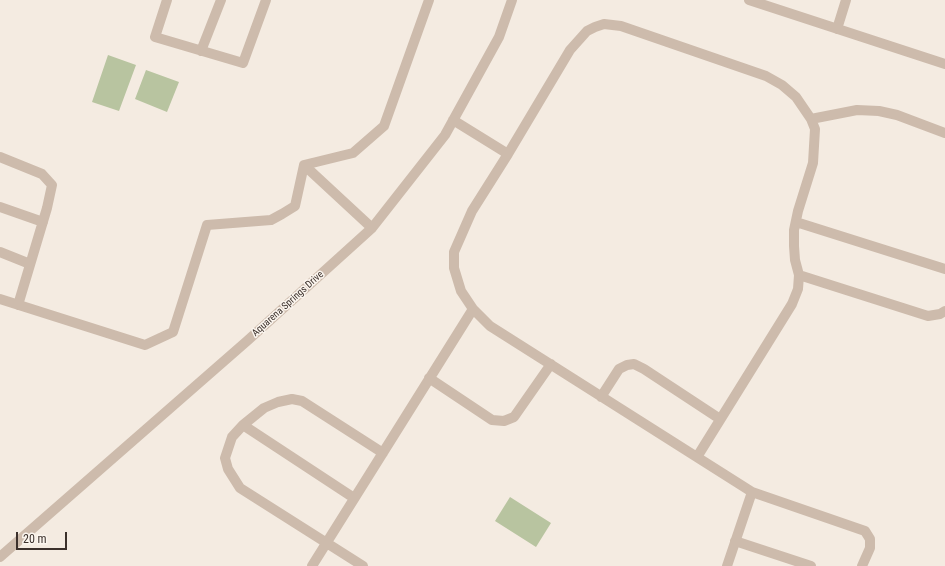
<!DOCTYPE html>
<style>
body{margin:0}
#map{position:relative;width:945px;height:566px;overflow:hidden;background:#f4ebe1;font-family:"Roboto Condensed",sans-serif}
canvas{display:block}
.scale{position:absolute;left:16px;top:532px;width:51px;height:18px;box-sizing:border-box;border:2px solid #3b302b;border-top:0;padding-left:5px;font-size:12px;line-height:14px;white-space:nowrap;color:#3b302b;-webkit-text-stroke:3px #fbf5ee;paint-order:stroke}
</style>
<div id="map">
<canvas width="945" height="566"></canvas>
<div class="scale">20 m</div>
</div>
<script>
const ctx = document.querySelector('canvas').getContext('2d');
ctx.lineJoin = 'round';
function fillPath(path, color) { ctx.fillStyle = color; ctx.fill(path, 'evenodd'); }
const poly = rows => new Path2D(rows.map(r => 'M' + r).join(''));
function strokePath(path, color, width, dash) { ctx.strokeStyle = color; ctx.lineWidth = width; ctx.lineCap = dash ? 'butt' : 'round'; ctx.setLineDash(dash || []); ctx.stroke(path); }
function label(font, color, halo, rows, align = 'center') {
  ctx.font = font + ' "Roboto Condensed",sans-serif'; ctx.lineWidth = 3; ctx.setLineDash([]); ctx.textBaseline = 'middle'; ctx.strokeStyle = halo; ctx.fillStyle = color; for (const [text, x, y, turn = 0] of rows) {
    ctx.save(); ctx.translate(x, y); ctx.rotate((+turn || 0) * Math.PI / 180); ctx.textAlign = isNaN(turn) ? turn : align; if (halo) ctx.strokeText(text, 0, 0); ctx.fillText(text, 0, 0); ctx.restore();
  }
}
fillPath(poly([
 [108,55,136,65,119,111,92,102],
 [146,70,179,82,167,112,135,99],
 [510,497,551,523,536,547,495,521]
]), '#b8c4a0');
strokePath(poly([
 [167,0,155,37,243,63,266,0],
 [749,0,945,64],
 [837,29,846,0],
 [201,51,221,0],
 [811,119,857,110,879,111,897,115,945,133],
 [453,120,508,154],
 [0,157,42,174,52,185,47,208,18,305],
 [304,165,353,153,384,126,429,0],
 [304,165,372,228],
 [0,207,43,222],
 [796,222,945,269],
 [0,252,30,264],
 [799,275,928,316,940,314,945,311],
 [0,299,145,345,173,332,207,225,271,220,282,214,295,206,304,165],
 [429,378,492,420,504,421,514,417,551,364],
 [601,397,619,369,627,365,634,364,644,369,720,419],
 [243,425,354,498],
 [697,457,792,304,798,289,799,275,795,260,794,246,794,230,798,211,813,163,815,129,811,119,796,97,782,85,766,76,621,26,604,24,595,27,587,31,570,50,508,154,472,211,454,252,454,268,461,291,473,309,490,326,752,492,865,531,870,539,870,548,862,566],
 [735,541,811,566],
 [0,557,247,341,372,228,445,135,499,37,512,0],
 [312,566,473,309],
 [363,566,240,488,228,469,225,458,232,437,243,425,264,408,278,402,292,399,302,401,383,453],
 [727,566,752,492]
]), '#cdbbac', 10);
label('10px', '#3b302b', '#fbf5ee', [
 ["Aquarena Springs Drive",288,304,-42]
]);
</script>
